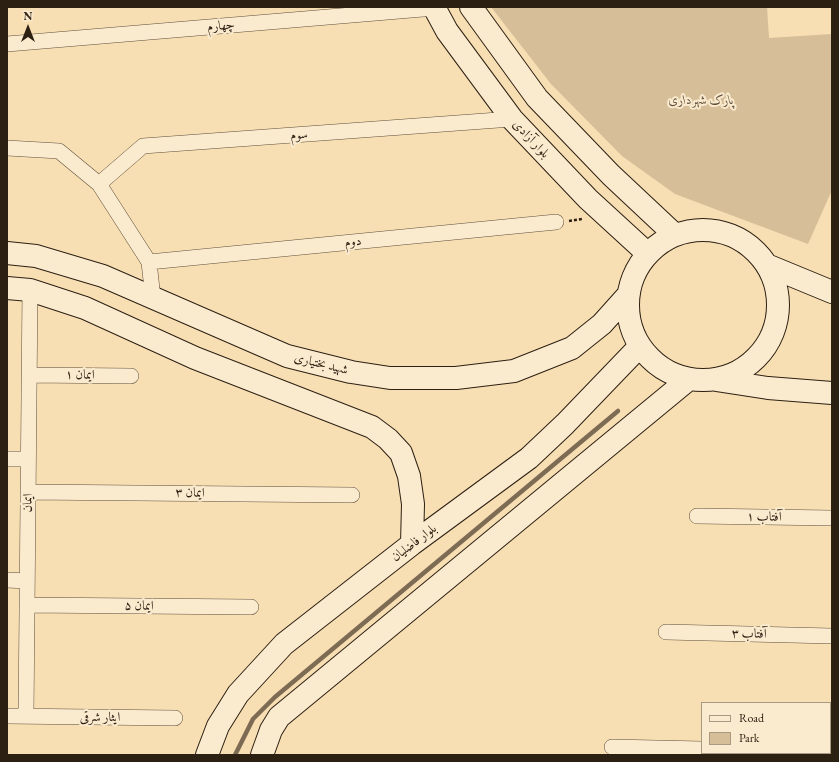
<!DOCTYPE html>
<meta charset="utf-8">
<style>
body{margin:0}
#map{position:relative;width:839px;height:762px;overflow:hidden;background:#f8deb3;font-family:"EB Garamond",serif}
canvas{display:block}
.frame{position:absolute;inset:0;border:8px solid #2c2013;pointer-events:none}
.legend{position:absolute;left:701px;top:702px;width:130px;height:52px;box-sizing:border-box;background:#faeace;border:1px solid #a89983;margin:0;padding:5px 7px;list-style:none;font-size:12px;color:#2c2013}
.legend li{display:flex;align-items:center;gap:8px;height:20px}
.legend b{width:20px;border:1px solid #a89983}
.north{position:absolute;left:8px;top:8px;width:40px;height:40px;-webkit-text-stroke:3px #faeace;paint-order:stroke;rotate:0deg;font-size:11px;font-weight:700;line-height:16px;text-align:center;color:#2c2013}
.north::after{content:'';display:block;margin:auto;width:14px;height:18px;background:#2c2013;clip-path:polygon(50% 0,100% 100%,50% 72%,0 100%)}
</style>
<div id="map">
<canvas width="839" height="762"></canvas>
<div class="frame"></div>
<ul class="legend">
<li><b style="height:5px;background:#faeace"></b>Road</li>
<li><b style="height:11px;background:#d5be98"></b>Park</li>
</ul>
<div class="north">N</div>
</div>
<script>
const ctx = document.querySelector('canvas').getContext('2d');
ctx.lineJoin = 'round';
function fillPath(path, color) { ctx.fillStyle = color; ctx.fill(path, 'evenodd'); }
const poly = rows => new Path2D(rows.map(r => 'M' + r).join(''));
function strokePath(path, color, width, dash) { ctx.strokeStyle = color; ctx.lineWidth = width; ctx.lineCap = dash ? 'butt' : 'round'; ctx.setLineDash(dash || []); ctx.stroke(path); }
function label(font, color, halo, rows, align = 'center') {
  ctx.font = font + ' "EB Garamond",Amiri,serif'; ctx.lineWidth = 4; ctx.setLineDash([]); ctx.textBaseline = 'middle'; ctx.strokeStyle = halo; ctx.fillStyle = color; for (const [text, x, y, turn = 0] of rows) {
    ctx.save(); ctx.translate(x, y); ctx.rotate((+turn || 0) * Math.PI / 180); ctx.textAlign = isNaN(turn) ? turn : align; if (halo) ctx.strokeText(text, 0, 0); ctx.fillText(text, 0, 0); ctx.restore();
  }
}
fillPath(poly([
 [491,7,767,7,769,38,832,34,832,190,808,244,675,194,622,156,551,84]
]), '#d5be98');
strokePath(poly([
 [235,755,253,719,275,697,618,411]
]), '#7d6b53', 4.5);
const street = poly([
 [7,44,435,8],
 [7,148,59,151,99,184,149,262,153,298],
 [99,184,143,146,512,119],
 [149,262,556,222],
 [29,375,131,376],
 [7,459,28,459],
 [28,492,352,495],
 [697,516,832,518],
 [7,580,27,581],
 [27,605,251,607],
 [666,632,832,636],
 [7,716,175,718],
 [26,716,30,290],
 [612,747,702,749],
 [830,752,832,752]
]);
const secondary = poly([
 [434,7,447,31,512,119,588,199,648,254],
 [471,7,537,98,611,175,675,235],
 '628 305a75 75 0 1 1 150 0a75 75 0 1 1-150 0Z',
 [7,253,36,256,103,276,287,356,351,372,390,378,456,378,514,371,572,348,602,324,628,295],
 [769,266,832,292],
 [7,288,30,290,85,308,195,358,372,427,388,439,401,453,409,476,413,504,412,544],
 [716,380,768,388,832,393],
 [207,755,218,726,238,694,284,644,412,544,529,458,565,424,640,346],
 [262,755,271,730,279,717,689,379]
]);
strokePath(street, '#5f503b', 16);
strokePath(secondary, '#2c2013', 24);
strokePath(poly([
 [569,221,582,219]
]), '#2c2013', 2.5, [3, 2]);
strokePath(street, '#faeace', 15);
strokePath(secondary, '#faeace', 22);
label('13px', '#2c2013', '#faeace', [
 ["چهارم",221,26,-5],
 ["سوم",299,135,-4],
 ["بلوار آزادی",531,139,47],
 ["دوم",353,242,-6],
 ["شهید بختیاری",321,364,14],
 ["ایمان ۱",80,375,1],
 ["ایمان ۳",190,493,1],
 ["ایمان",28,503,-89],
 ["آفتاب ۱",764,517,1],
 ["بلوار فاضلیان",414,543,-37],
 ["ایمان ۵",139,606,1],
 ["آفتاب ۳",749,634,1],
 ["ایثار شرقی",100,717]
]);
label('italic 13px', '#5f4f3b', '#faeace', [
 ["پارک شهرداری",701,100]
]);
</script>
